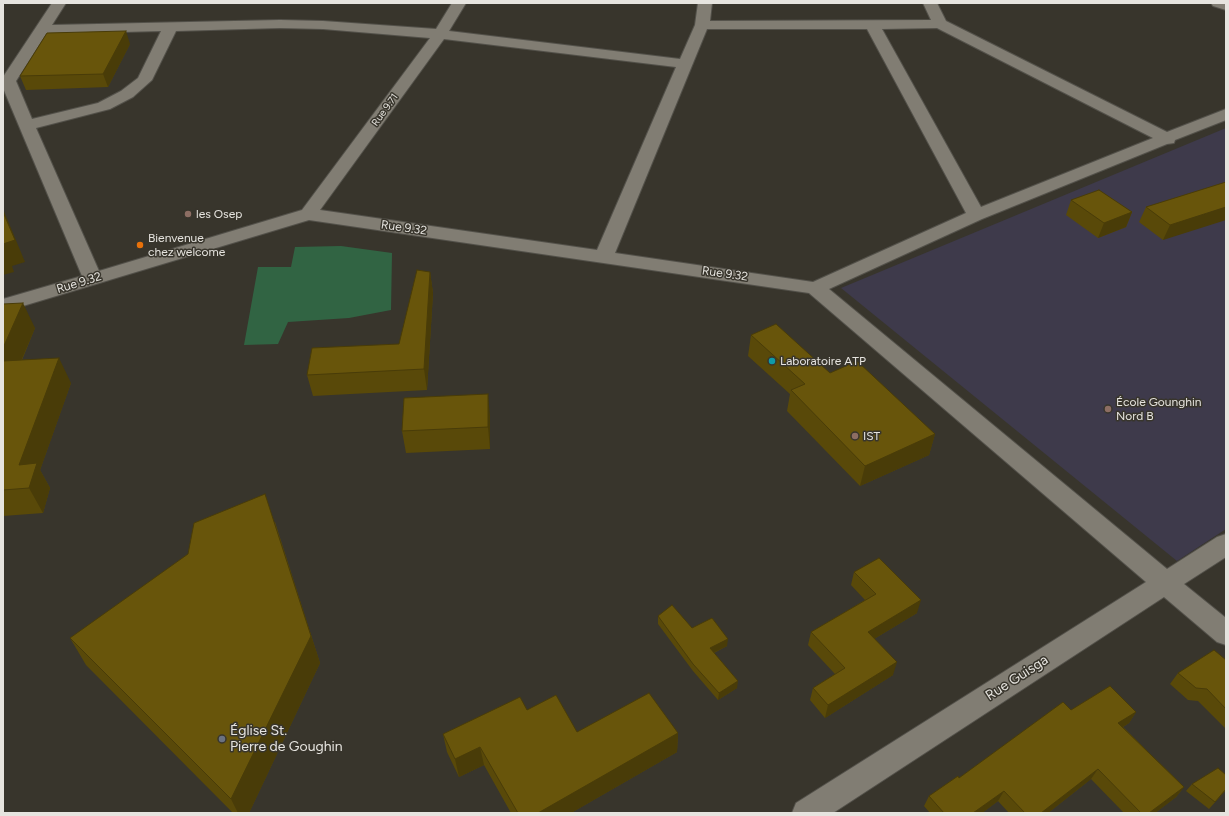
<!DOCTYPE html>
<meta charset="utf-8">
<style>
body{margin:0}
#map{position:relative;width:1229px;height:816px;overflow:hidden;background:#38352c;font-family:Figtree,sans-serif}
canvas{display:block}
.frame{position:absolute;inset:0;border:4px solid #e6e4df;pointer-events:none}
</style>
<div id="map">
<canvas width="1229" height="816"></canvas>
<div class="frame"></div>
</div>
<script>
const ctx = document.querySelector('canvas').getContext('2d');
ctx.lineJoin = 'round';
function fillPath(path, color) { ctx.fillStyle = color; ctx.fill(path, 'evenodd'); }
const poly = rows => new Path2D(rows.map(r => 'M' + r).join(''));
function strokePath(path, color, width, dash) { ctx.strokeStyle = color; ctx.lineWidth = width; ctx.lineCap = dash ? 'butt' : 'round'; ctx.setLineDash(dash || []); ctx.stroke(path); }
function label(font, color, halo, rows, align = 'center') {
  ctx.font = font + ' Figtree,sans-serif'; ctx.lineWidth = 3; ctx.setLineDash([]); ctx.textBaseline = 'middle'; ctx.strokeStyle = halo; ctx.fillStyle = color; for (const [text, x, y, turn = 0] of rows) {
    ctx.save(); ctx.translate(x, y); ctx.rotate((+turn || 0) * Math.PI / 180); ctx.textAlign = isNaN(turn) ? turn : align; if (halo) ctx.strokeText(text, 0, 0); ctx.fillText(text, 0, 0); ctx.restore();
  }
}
fillPath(poly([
 [1226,128,1226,529,1177,561,841,288]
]), '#3e3a4b');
fillPath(poly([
 [341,246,392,253,391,310,349,318,288,322,278,344,244,345,258,267,291,267,295,247]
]), '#316443');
const minor = poly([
 [52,3,66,3,52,25,280,20,323,21,436,29,452,3,466,3,449,31,680,59,695,25,698,3,712,3,710,21,931,20,923,3,937,3,946,21,1167,132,1226,109,1226,120,1175,140,1174,143,1167,144,982,219,829,289,1167,569,1217,537,1226,534,1226,557,1184,584,1226,618,1226,645,1217,642,1164,597,833,813,792,813,796,803,1146,582,809,293,309,220,3,312,3,299,82,276,3,88,3,77,52,3],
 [280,28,323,29,430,38,302,210,99,271,36,128,110,109,133,97,152,80,176,31,280,28],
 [937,28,1153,138,981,207,882,29,937,28],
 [707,29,867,29,966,213,813,282,615,253,707,29],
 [161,31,138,78,121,91,98,103,32,119,16,81,46,34,161,31],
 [444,39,676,67,597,250,320,210,444,39]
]);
const tertiary = poly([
 [1211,3,1226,3,1226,10,1213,6,1211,3]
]);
strokePath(minor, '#53514a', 2);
strokePath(tertiary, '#53514a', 2);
fillPath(minor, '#817d73');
fillPath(tertiary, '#817d73');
fillPath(poly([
 [130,44,108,87,26,90,20,76],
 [1226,182,1163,240,1139,222,1146,207],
 [1071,200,1132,212,1126,227,1098,238,1066,215],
 [430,272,433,293,427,390,313,396,307,375,399,344],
 [3,304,35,328,22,360,71,383,40,470,50,488,43,513,3,516],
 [751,335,830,373,935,434,929,455,860,486,787,411,790,394,748,356],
 [490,416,490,449,406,453,402,431],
 [275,522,320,663,249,813,233,813,86,665,70,638],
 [854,572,917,613,874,639,893,675,825,718,810,700,813,688,835,674,808,645,811,632,865,600,851,585],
 [658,616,727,646,714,653,737,688,718,700,693,671,658,624],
 [1226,660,1226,729,1198,701,1188,700,1170,684,1178,673],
 [527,710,577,732,678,733,677,752,571,813,511,813,484,765,459,777,447,752,443,734],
 [1071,710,1136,712,1129,723,1123,727,1184,787,1176,797,1155,813,1124,813,1091,779,1048,813,1009,813,998,801,982,813,930,813,924,806,929,796],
 [1192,784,1226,790,1209,809,1186,791]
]), '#594909');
fillPath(poly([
 [126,31,130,44,108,87,103,74],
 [1226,207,1226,220,1163,240,1170,225],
 [3,209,25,262,12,266,14,272,3,275],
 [1132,212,1126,227,1098,238,1104,223],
 [430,272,433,293,427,390,424,369],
 [23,303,35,328,10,387,3,373,3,348],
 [59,358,71,383,40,470,50,488,43,513,29,488,19,465],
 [488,394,490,416,490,449,488,427],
 [935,434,929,455,860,486,865,466],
 [265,494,320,663,249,813,238,813,231,799],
 [921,600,917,613,864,645,868,632],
 [728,639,727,646,709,655,710,648],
 [897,662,893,675,825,718,828,705],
 [738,681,737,688,718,700,719,693],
 [1136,712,1129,723,1111,734,1118,723],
 [678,733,677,752,571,813,538,813],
 [480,747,484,765,459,777,455,759],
 [1098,769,1091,779,1048,813,1041,813],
 [1184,787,1176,797,1155,813,1149,813],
 [1004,791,998,801,982,813,973,813]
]), '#493c08');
const building = poly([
 [126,31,103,74,20,76,47,33,126,31],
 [1226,182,1226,207,1170,225,1146,207,1226,182],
 [1099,190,1132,212,1104,223,1071,200,1099,190],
 [3,212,15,240,3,244,3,212],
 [417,270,430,272,424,369,307,375,312,348,399,344,417,270],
 [23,303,3,348,3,304,23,303],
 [776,324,830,373,857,361,935,434,865,466,791,390,805,384,751,335,776,324],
 [59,358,19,465,37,463,29,488,3,490,3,361,59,358],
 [488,394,488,427,402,431,404,398,488,394],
 [265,494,311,636,231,799,70,638,188,554,194,523,265,494],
 [879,558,921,600,868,632,897,662,828,705,813,688,845,668,811,632,876,594,854,572,879,558],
 [672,605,692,628,712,618,728,639,710,648,738,681,719,693,693,664,658,616,672,605],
 [1214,650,1226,660,1226,709,1207,689,1196,688,1178,673,1214,650],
 [1110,686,1136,712,1118,723,1184,787,1149,813,1141,813,1098,769,1041,813,1025,813,1004,791,973,813,944,813,929,796,958,776,959,778,1063,702,1071,710,1110,686],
 [649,693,678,733,538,813,518,813,480,747,455,759,443,734,520,697,527,710,556,695,577,732,649,693],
 [1218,768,1226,775,1226,789,1215,802,1192,784,1218,768]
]);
fillPath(building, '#68550b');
strokePath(building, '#493c08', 1);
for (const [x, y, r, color] of [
 [188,214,4,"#8d6e63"],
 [140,245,4,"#e8710a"],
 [772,361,4,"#0f9aa8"],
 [1108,409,4,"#8d6e63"],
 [855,436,4,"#8d6e63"],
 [222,739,4,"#6b7280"]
]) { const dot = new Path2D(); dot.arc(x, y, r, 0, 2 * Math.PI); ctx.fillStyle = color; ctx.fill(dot); strokePath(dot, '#38352c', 1.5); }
label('10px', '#e6e4df', '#38352c', [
 ["Rue 9.71",385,110,-54]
]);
label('12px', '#e6e4df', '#38352c', [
 ["les Osep",196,214],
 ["Bienvenue",148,238],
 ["chez welcome",148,252],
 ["Laboratoire ATP",780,361],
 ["École Gounghin",1116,402],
 ["Nord B",1116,416],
 ["IST",863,436]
], 'left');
label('12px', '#e6e4df', '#38352c', [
 ["Rue 9.32",404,228,8],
 ["Rue 9.32",725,274,8],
 ["Rue 9.32",79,283,-17]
]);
label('14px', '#e6e4df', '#38352c', [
 ["Rue Guisga",1017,678,-33]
]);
label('14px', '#e6e4df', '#38352c', [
 ["Église St.",230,731],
 ["Pierre de Goughin",230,747]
], 'left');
</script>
